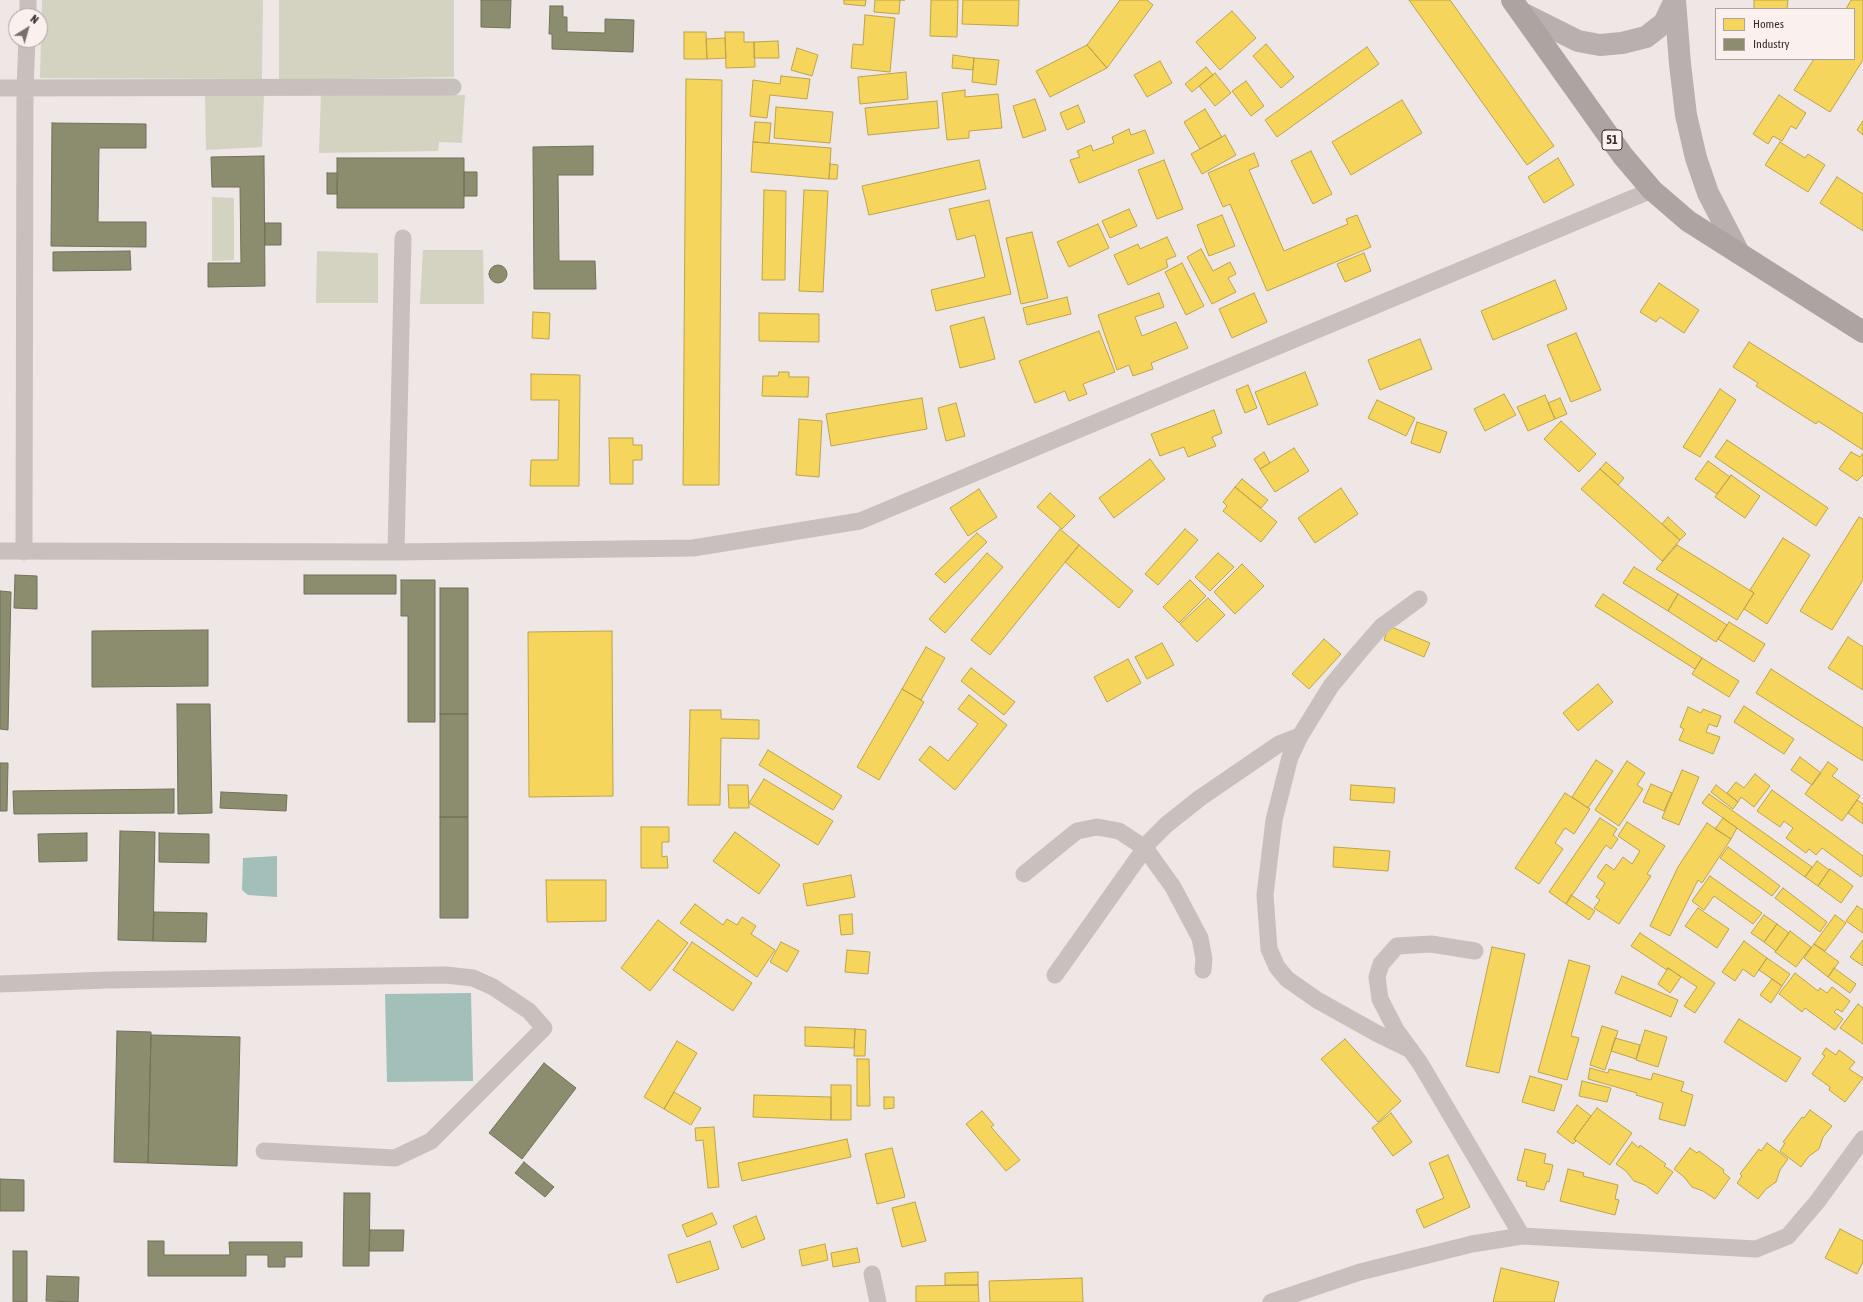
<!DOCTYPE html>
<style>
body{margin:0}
#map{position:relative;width:1863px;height:1302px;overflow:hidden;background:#eee7e5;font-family:"Asap Condensed",sans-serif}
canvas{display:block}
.legend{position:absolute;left:1715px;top:8px;width:140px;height:52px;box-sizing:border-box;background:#faf1ee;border:1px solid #ada3a0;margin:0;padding:5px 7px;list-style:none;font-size:12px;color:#392d2b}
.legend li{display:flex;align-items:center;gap:8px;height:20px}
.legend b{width:20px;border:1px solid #ada3a0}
.north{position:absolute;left:8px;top:8px;width:40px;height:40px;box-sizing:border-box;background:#faf1ee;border:1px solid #ada3a0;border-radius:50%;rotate:37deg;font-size:11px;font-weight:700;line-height:16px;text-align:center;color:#392d2b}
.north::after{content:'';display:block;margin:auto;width:14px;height:18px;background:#786e6c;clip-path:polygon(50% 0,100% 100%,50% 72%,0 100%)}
</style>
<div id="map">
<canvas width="1863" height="1302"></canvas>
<ul class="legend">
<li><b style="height:11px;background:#f6d55c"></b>Homes</li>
<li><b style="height:11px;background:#8c8c6e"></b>Industry</li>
</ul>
<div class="north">N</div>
</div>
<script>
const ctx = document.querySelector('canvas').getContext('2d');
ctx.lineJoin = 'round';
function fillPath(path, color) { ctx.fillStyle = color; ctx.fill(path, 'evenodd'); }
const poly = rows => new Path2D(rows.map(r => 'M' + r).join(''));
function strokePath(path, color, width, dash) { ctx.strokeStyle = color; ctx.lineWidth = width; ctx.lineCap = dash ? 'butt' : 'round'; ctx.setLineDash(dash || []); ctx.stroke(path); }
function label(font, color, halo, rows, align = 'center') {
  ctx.font = font + ' "Asap Condensed",sans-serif'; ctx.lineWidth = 4; ctx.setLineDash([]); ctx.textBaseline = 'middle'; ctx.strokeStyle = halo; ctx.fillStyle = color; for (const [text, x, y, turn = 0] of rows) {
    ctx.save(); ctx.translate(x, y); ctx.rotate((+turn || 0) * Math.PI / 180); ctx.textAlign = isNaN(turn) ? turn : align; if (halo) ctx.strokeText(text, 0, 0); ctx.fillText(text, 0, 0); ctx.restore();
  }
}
fillPath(poly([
 [42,0,263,0,262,79,40,78],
 [279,0,454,0,454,77,279,80],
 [205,93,264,93,262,147,206,150],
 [321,93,465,95,462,143,439,142,438,151,319,153],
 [212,197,234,198,234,260,212,261],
 [423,250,483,250,484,304,420,304],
 [317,251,378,253,378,303,316,303]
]), '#d4d2c0');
fillPath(poly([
 [277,856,277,897,248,895,242,890,243,858],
 [471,993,473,1081,387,1082,385,994]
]), '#a2bfb9');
const homes = poly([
 [844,0,866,0,865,6,844,4,844,0],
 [875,0,905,0,900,0,899,14,874,12,875,0],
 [931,0,958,0,957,37,930,36,931,0],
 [963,0,1019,0,1018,26,962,24,963,0],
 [1120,0,1147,0,1153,5,1107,68,1087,45,1120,0],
 [1409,0,1450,0,1554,146,1527,165,1409,0],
 [1754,0,1788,0,1787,9,1754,9,1754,0],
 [1851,0,1863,0,1863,60,1830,112,1794,90,1814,59,1854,59,1854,9,1846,9,1851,0],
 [1232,11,1256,38,1220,70,1196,42,1232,11],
 [865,15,895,18,890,72,851,68,853,44,863,45,865,15],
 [684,32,706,32,707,59,684,59,684,32],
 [725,32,744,32,744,42,754,42,755,67,726,68,725,32],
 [725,38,726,58,707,59,706,39,725,38],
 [778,41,779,58,754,58,754,42,778,41],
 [1266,44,1294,77,1281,88,1253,56,1266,44],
 [1087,45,1107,68,1050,97,1036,71,1087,45],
 [1367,47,1379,64,1277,137,1265,120,1367,47],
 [797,48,818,55,812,76,791,70,797,48],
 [953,55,974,58,973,70,952,68,953,55],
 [974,58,999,60,996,85,972,82,974,58],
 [1160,61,1172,83,1147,97,1134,75,1160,61],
 [1206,67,1213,75,1192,92,1185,84,1206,67],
 [906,72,908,99,860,104,858,77,906,72],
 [1215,73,1231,93,1215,106,1199,86,1215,73],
 [781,76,810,79,807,99,770,95,767,118,750,116,753,80,780,84,781,76],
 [686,79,722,80,719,485,683,485,686,79],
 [1246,81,1264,106,1251,116,1232,91,1246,81],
 [965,90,965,97,998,94,1002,128,969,131,969,138,947,140,942,93,965,90],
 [1779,95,1806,113,1796,129,1791,126,1782,141,1773,136,1768,144,1753,134,1779,95],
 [1035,99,1046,130,1023,138,1013,106,1035,99],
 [1402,100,1422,133,1351,175,1332,142,1402,100],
 [937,101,939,128,868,135,865,108,937,101],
 [1078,105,1085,122,1067,130,1060,113,1078,105],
 [776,107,833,112,830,143,774,138,776,107],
 [1205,109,1222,137,1200,149,1184,122,1205,109],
 [1863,121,1863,135,1857,130,1863,121],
 [755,122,771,123,769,143,753,142,755,122],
 [1129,129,1131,135,1145,130,1154,153,1079,183,1070,160,1080,157,1077,151,1091,145,1093,151,1114,143,1112,137,1129,129],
 [1225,135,1236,155,1202,174,1191,154,1225,135],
 [753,142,831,148,829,179,751,172,753,142],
 [1780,142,1805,158,1808,154,1825,165,1808,192,1765,165,1780,142],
 [1311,151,1332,194,1313,204,1291,161,1311,151],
 [1254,153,1259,166,1249,170,1284,251,1348,224,1346,219,1357,215,1371,247,1267,291,1230,204,1223,207,1208,173,1254,153],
 [1558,158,1574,185,1544,203,1528,177,1558,158],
 [979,160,986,189,869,215,862,186,979,160],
 [1164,160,1183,209,1157,219,1138,170,1164,160],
 [830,164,838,165,837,179,829,179,830,164],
 [1837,177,1863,194,1863,231,1820,203,1837,177],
 [764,190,786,191,785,280,762,280,764,190],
 [804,190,828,191,823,292,799,291,804,190],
 [989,200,1011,294,936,311,931,290,985,277,975,235,957,240,949,209,989,200],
 [1129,209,1137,226,1110,238,1102,221,1129,209],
 [1222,215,1235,246,1209,256,1197,225,1222,215],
 [1098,224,1109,248,1069,267,1057,242,1098,224],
 [1032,232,1048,298,1021,304,1006,238,1032,232],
 [1167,237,1176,256,1166,260,1168,267,1128,285,1114,255,1138,244,1140,249,1167,237],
 [1201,249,1213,271,1230,262,1236,274,1228,278,1236,292,1212,304,1187,257,1201,249],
 [1364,253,1371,271,1345,282,1337,264,1364,253],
 [1182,263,1204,306,1186,315,1165,272,1182,263],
 [1555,280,1567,309,1493,340,1481,311,1555,280],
 [1659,283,1699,310,1684,333,1660,317,1656,322,1640,312,1659,283],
 [1159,293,1164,307,1135,317,1142,336,1176,322,1188,348,1151,363,1153,369,1133,376,1129,365,1117,370,1098,315,1159,293],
 [1254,293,1267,322,1232,338,1219,309,1254,293],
 [1067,297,1071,314,1027,325,1023,308,1067,297],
 [533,312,550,313,549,339,532,338,533,312],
 [759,313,819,314,819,342,759,341,759,313],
 [984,317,995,359,960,368,950,326,984,317],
 [1099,331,1115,372,1083,384,1087,394,1069,401,1065,391,1035,403,1019,361,1099,331],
 [1576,333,1601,390,1571,402,1547,345,1576,333],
 [1420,339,1432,369,1380,390,1368,360,1420,339],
 [1749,342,1863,414,1863,450,1818,421,1816,424,1756,386,1758,383,1733,367,1749,342],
 [779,372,789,372,789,377,809,377,808,397,762,396,763,376,778,376,779,372],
 [1305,372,1318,405,1268,425,1255,392,1305,372],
 [531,374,580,375,579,486,530,486,531,460,558,460,559,400,531,400,531,374],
 [1248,385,1257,408,1245,413,1236,390,1248,385],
 [1720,389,1736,400,1700,457,1683,447,1720,389],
 [1504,394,1516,415,1485,431,1474,409,1504,394],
 [1545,395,1555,419,1528,431,1517,407,1545,395],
 [922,398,927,429,831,446,826,414,922,398],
 [1560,398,1567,414,1555,419,1548,403,1560,398],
 [1377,400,1415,418,1406,436,1368,418,1377,400],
 [956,403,965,436,946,441,938,408,956,403],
 [1214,410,1222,433,1212,437,1216,446,1188,457,1184,447,1160,456,1151,434,1214,410],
 [799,419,822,421,819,477,796,475,799,419],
 [1561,421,1596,454,1579,472,1544,439,1561,421],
 [1417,422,1447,432,1440,453,1411,443,1417,422],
 [609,438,633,438,633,445,642,445,642,460,633,460,633,484,610,484,609,438],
 [1727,440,1828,508,1816,526,1715,457,1727,440],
 [1294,448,1309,471,1275,492,1260,469,1294,448],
 [1264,452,1270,463,1260,469,1254,459,1264,452],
 [1851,452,1860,457,1863,453,1863,475,1857,481,1839,469,1851,452],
 [1150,459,1165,479,1114,518,1099,498,1150,459],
 [1708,461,1730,477,1717,494,1695,479,1708,461],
 [1606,462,1624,478,1618,485,1600,469,1606,462],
 [1600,469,1680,540,1662,561,1581,489,1600,469],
 [1731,475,1760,496,1745,518,1715,497,1731,475],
 [1242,479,1268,500,1261,508,1235,487,1242,479],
 [1235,487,1277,522,1261,542,1223,511,1227,506,1223,502,1235,487],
 [1341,488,1358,514,1315,543,1298,518,1341,488],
 [979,489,997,517,968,536,950,508,979,489],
 [1050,493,1075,516,1062,529,1037,507,1050,493],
 [1668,517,1686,534,1680,540,1662,524,1668,517],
 [1859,517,1863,519,1863,580,1832,630,1800,611,1859,517],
 [1060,529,1079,545,990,655,971,640,1060,529],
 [1185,529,1198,540,1158,585,1145,574,1185,529],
 [977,533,987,542,945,583,935,574,977,533],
 [1783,538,1810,555,1767,624,1744,609,1754,593,1750,590,1783,538],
 [1079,545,1133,591,1119,608,1065,562,1079,545],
 [1677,545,1754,593,1737,620,1656,569,1677,545],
 [987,553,1003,567,945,633,929,619,987,553],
 [1218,553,1234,567,1210,591,1195,577,1218,553],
 [1242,564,1264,586,1235,614,1214,592,1242,564],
 [1634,567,1678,594,1668,611,1623,583,1634,567],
 [1190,580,1206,596,1179,623,1163,607,1190,580],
 [1603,594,1702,658,1695,669,1595,606,1603,594],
 [1678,594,1727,625,1716,642,1668,611,1678,594],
 [1208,598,1225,615,1197,642,1180,624,1208,598],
 [1729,622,1765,644,1754,662,1718,639,1729,622],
 [1389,626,1430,643,1424,657,1384,640,1389,626],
 [612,631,613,796,529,797,528,632,612,631],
 [1848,637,1863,647,1863,690,1828,668,1848,637],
 [1324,639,1341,654,1309,689,1292,674,1324,639],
 [1162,643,1174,665,1147,679,1135,657,1162,643],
 [926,647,945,658,921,700,902,689,926,647],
 [1702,658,1739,681,1729,697,1692,674,1702,658],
 [1128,659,1141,683,1107,702,1094,677,1128,659],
 [971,668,1015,702,1004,715,961,681,971,668],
 [1771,669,1863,728,1863,761,1756,693,1771,669],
 [1598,684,1613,702,1578,731,1563,713,1598,684],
 [902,689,924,702,879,780,857,767,902,689],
 [969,695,1007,725,955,790,919,760,930,746,948,761,978,724,958,709,969,695],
 [1744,706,1794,739,1784,754,1734,722,1744,706],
 [1688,707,1701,713,1703,709,1721,716,1717,727,1709,724,1706,732,1720,737,1713,754,1679,740,1684,729,1680,727,1688,707],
 [690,710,721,710,721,719,759,720,759,739,721,738,720,805,688,805,690,710],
 [768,750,842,796,833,810,759,765,768,750],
 [1800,757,1821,773,1812,785,1791,770,1800,757],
 [1596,760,1613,771,1588,808,1572,797,1596,760],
 [1627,761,1645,773,1637,785,1643,789,1619,826,1595,810,1627,761],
 [1828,762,1838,769,1832,776,1860,796,1842,821,1805,794,1828,762],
 [1682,770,1699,777,1679,825,1662,818,1682,770],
 [1755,774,1770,786,1754,807,1741,797,1738,802,1727,793,1736,782,1744,788,1755,774],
 [764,779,833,821,818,845,749,803,764,779],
 [1651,784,1672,793,1664,811,1643,802,1651,784],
 [728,785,748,785,749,808,729,808,728,785],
 [1351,785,1395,788,1394,803,1350,800,1351,785],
 [1716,785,1738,802,1733,809,1711,792,1716,785],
 [1772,790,1863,856,1863,874,1861,877,1822,848,1816,855,1809,849,1806,853,1786,838,1793,828,1784,821,1780,827,1757,811,1772,790],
 [1565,793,1590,809,1574,834,1565,828,1555,843,1563,849,1539,884,1515,868,1565,793],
 [1709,794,1812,867,1805,877,1702,803,1709,794],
 [1857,800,1863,804,1863,824,1848,813,1857,800],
 [1600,818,1617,829,1613,835,1618,839,1611,849,1606,845,1566,904,1549,892,1600,818],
 [1723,818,1737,828,1731,839,1715,829,1723,818],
 [1627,822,1665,846,1647,874,1651,876,1619,924,1594,908,1600,900,1596,897,1605,883,1597,877,1606,864,1614,870,1623,857,1632,864,1640,851,1618,836,1627,822],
 [1707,823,1731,839,1702,883,1698,880,1670,936,1650,926,1678,867,1707,823],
 [641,827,669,827,669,842,662,842,662,857,667,856,668,868,641,868,641,827],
 [735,832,780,865,759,894,713,861,735,832],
 [1334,847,1390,851,1388,871,1333,867,1334,847],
 [1728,847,1780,886,1772,896,1720,858,1728,847],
 [1817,861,1829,870,1818,886,1805,877,1817,861],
 [1830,869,1853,886,1841,903,1818,886,1830,869],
 [851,875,855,897,807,906,803,884,851,875],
 [1710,876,1762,913,1753,924,1714,896,1704,910,1692,901,1710,876],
 [546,880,606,880,606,921,547,922,546,880],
 [1783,888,1827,922,1820,932,1775,898,1783,888],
 [1571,895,1595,911,1589,920,1566,904,1571,895],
 [695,904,723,925,727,919,737,925,742,917,756,926,751,934,775,950,757,977,680,923,695,904],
 [1857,906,1863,910,1863,933,1846,921,1857,906],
 [1698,908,1729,929,1717,948,1685,926,1698,908],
 [852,914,853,934,841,935,839,915,852,914],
 [1764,915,1777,924,1764,942,1751,933,1764,915],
 [1835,915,1846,923,1825,951,1814,944,1835,915],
 [658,920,688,943,650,991,621,968,658,920],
 [1777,924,1789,933,1776,951,1764,942,1777,924],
 [1790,931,1811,947,1796,967,1775,952,1790,931],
 [1640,933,1715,983,1695,1013,1684,1006,1697,987,1668,968,1667,970,1631,946,1640,933],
 [1863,940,1863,966,1850,957,1863,940],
 [1744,941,1767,958,1754,977,1743,969,1735,981,1722,972,1744,941],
 [692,942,752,983,733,1011,673,970,692,942],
 [781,942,799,951,787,972,770,962,781,942],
 [1814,944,1839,962,1828,977,1804,958,1814,944],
 [1492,947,1525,954,1499,1073,1466,1066,1492,947],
 [847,950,870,952,868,974,845,972,847,950],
 [1767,958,1790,974,1782,986,1759,970,1767,958],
 [1569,960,1590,966,1571,1036,1579,1038,1567,1080,1538,1072,1569,960],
 [1668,968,1681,977,1670,993,1658,984,1668,968],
 [1834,968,1856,984,1850,993,1828,977,1834,968],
 [1795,973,1818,991,1820,988,1827,993,1832,987,1850,1001,1842,1012,1837,1009,1834,1012,1843,1019,1835,1030,1805,1008,1802,1012,1779,994,1795,973],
 [1622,976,1678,1000,1671,1017,1615,993,1622,976],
 [1772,979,1782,986,1771,1003,1760,995,1772,979],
 [1858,1004,1863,1008,1863,1044,1840,1028,1858,1004],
 [1739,1019,1801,1058,1786,1082,1724,1042,1739,1019],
 [1602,1026,1618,1031,1605,1070,1590,1065,1602,1026],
 [805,1027,855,1029,854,1048,805,1046,805,1027],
 [855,1029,866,1030,865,1056,854,1056,855,1029],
 [1645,1030,1667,1037,1658,1067,1636,1060,1645,1030],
 [1615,1038,1640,1045,1636,1059,1611,1051,1615,1038],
 [1345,1039,1401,1101,1378,1122,1321,1059,1345,1039],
 [677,1041,697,1053,664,1109,644,1097,677,1041],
 [1826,1048,1836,1055,1839,1050,1855,1062,1849,1069,1863,1078,1845,1102,1829,1090,1830,1087,1812,1074,1825,1056,1822,1054,1826,1048],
 [857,1059,869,1059,870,1106,857,1106,857,1059],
 [1590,1068,1608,1073,1609,1069,1651,1080,1653,1073,1684,1082,1681,1091,1693,1095,1685,1126,1659,1119,1663,1103,1636,1095,1637,1093,1588,1079,1590,1068],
 [1530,1076,1562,1085,1554,1111,1522,1102,1530,1076],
 [1582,1081,1611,1088,1607,1102,1579,1096,1582,1081],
 [831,1085,851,1085,851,1120,831,1120,831,1085],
 [674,1092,701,1108,691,1125,664,1109,674,1092],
 [754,1095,831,1097,831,1120,753,1117,754,1095],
 [884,1097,894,1097,894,1108,884,1109,884,1097],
 [1577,1105,1591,1116,1574,1139,1576,1141,1573,1144,1557,1132,1577,1105],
 [1597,1108,1632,1133,1610,1165,1574,1139,1597,1108],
 [1810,1110,1832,1126,1823,1137,1819,1149,1809,1156,1801,1167,1780,1151,1785,1143,1783,1142,1802,1117,1804,1118,1810,1110],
 [982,1111,994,1125,991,1127,1020,1160,1006,1171,966,1124,982,1111],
 [1391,1113,1412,1142,1393,1156,1372,1128,1391,1113],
 [714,1127,719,1187,708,1188,703,1140,696,1141,695,1128,714,1127],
 [847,1139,851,1157,742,1181,738,1163,847,1139],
 [1632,1142,1639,1148,1640,1145,1666,1164,1664,1166,1673,1172,1657,1194,1645,1185,1634,1181,1626,1171,1616,1164,1632,1142],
 [1767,1143,1788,1159,1780,1170,1776,1182,1766,1189,1758,1199,1737,1183,1742,1176,1740,1174,1759,1149,1761,1151,1767,1143],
 [892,1148,905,1197,877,1204,865,1154,892,1148],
 [1690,1148,1697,1153,1699,1151,1724,1170,1723,1172,1730,1178,1715,1199,1703,1191,1692,1187,1684,1177,1674,1169,1690,1148],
 [1525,1149,1546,1154,1544,1163,1553,1165,1549,1182,1547,1181,1544,1190,1526,1186,1527,1182,1517,1180,1525,1149],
 [1448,1155,1470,1207,1424,1228,1416,1210,1444,1198,1429,1163,1448,1155],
 [1568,1169,1584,1173,1583,1176,1618,1185,1615,1199,1619,1200,1615,1215,1560,1201,1568,1169],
 [915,1202,926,1241,902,1247,892,1208,915,1202],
 [712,1213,717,1224,687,1237,682,1225,712,1213],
 [756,1216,765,1239,742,1248,733,1226,756,1216],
 [1840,1229,1863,1241,1863,1262,1857,1274,1825,1258,1840,1229],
 [710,1241,719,1269,677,1283,668,1255,710,1241],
 [825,1244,828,1260,802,1266,799,1250,825,1244],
 [857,1248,860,1262,833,1267,831,1253,857,1248],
 [1501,1268,1559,1282,1554,1302,1493,1302,1501,1268],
 [978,1272,978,1285,945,1285,945,1273,978,1272],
 [1082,1278,1083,1302,990,1302,989,1281,1082,1278],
 [978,1285,979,1302,916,1302,916,1286,978,1285]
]);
fillPath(homes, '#f6d55c');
strokePath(homes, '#bda34d', 1);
const industry = poly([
 [481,0,511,0,510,28,481,27,481,0],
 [550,6,563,6,563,17,567,17,567,32,605,33,605,19,634,20,633,52,552,49,552,34,549,34,550,6],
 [52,123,146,124,146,148,99,148,98,222,146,222,146,247,51,246,52,123],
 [593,146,593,175,558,175,559,261,595,261,596,289,534,289,533,147,593,146],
 [264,156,265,286,208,287,208,263,241,263,240,187,212,187,211,157,264,156],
 [337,158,464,158,464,208,337,208,337,158],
 [464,172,477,172,477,196,464,196,464,172],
 [327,173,338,173,337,194,327,194,327,173],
 [265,223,281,223,281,245,265,245,265,223],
 [130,251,131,270,53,271,53,252,130,251],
 '489 274a9 9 0 1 1 18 0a9 9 0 1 1-18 0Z',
 [15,575,37,576,37,609,14,608,15,575],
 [304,575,396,575,396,594,304,594,304,575],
 [401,580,435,580,435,722,408,722,408,616,401,616,401,580],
 [440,588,468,588,468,714,440,714,440,588],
 [0,591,11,592,8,730,0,729,0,591],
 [208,630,208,686,92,687,92,631,208,630],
 [177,704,210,704,212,813,178,814,177,704],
 [440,714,468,714,468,817,440,817,440,714],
 [0,763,8,763,7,811,0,811,0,763],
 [174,789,174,813,14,814,13,791,174,789],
 [221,792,287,795,286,811,220,808,221,792],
 [440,817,468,817,468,918,440,918,440,817],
 [120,831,155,832,153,941,118,940,120,831],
 [87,833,87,861,39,862,38,834,87,833],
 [159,833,209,834,209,863,159,862,159,833],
 [154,912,207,913,206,942,153,941,154,912],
 [117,1031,151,1032,148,1163,114,1162,117,1031],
 [151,1035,240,1037,237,1166,148,1163,151,1035],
 [544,1063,576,1088,522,1159,489,1133,544,1063],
 [524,1162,554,1187,545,1197,515,1173,524,1162],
 [0,1179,24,1180,24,1211,0,1211,0,1179],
 [344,1193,370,1193,369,1266,343,1266,344,1193],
 [370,1230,404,1230,403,1251,369,1251,370,1230],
 [148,1241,164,1241,164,1255,230,1255,229,1242,302,1242,302,1257,285,1257,285,1267,268,1267,268,1255,246,1255,246,1276,148,1276,148,1241],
 [13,1251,27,1251,27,1302,13,1302,13,1251],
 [47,1276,79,1277,78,1302,46,1301,47,1276]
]);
fillPath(industry, '#8c8c6e');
strokePath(industry, '#73705a', 1);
strokePath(poly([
 [28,16,28,0],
 [0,88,453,87],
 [0,551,396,552,693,548,860,521,1652,190],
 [24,552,25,88,27,40],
 [396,552,403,238],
 [1024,874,1077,831,1097,827,1119,831,1145,848,1173,887,1200,938,1204,959,1203,970],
 [1475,951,1431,944,1397,946,1381,964,1377,977,1380,999,1396,1030,1420,1063,1522,1236],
 [1055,975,1150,841,1166,825,1200,798,1279,744,1300,736],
 [0,984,108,980,446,975,473,978,493,987,529,1011,544,1028,431,1141,395,1158,264,1151],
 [1411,1050,1378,1034,1317,1000,1287,979,1277,967,1269,949,1265,895,1274,820,1290,757,1300,736,1331,686,1360,651,1382,626,1419,599],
 [872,1274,878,1302],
 [1271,1302,1360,1272,1472,1244,1522,1236,1756,1249,1788,1236,1817,1202,1863,1139]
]), '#c8c0bd', 17);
strokePath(poly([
 [1675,0,1680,64,1686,115,1696,158,1708,193,1739,253],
 [1522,13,1578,41,1600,45,1622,43,1646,37,1664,23,1675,0]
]), '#b8b0ae', 22);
strokePath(poly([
 [1512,0,1623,156,1652,190,1688,221,1863,332]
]), '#ada4a2', 22);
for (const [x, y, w] of [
 [1612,140,20]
]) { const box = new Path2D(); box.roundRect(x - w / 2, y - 10, w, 20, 3); ctx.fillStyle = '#faf1ee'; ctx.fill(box); strokePath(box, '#392d2b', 1); }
label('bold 12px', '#392d2b', null, [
 ["51",1612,140]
]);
</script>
